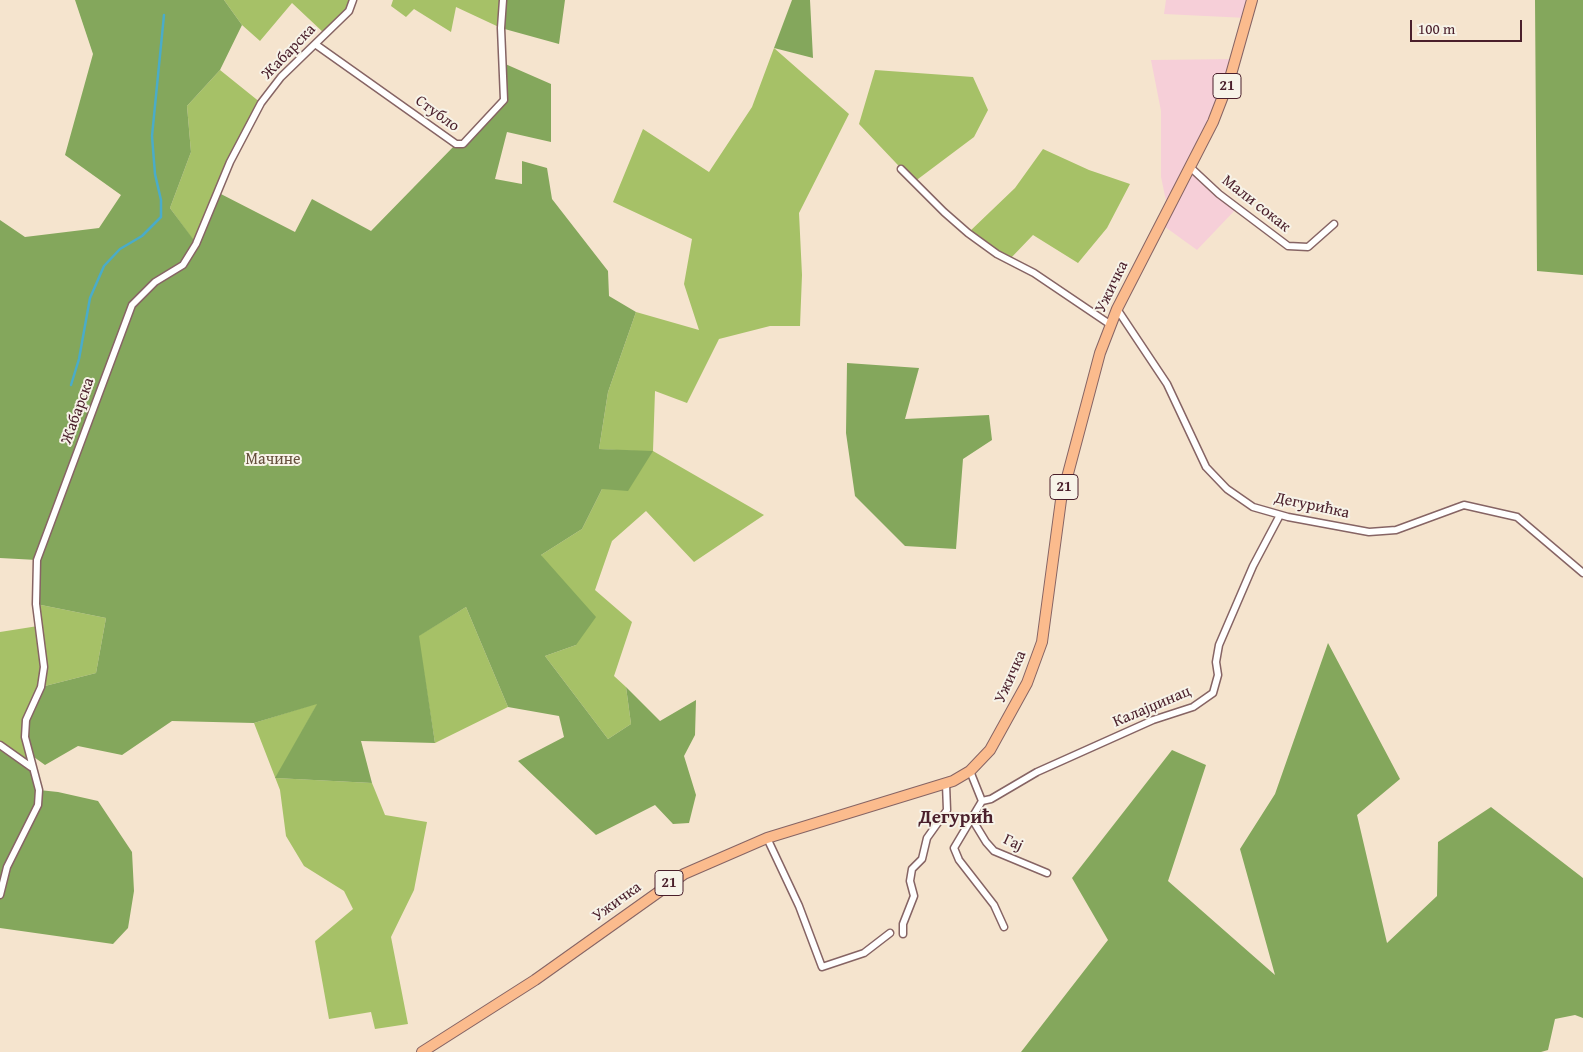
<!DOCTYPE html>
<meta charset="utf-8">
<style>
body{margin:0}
#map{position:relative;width:1583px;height:1052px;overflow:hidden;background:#f5e4ce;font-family:"Gentium Book Plus",serif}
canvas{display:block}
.scale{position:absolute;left:1410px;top:20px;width:112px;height:22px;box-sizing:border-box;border:2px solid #4a1f2b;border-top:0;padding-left:6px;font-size:15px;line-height:18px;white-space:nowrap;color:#4a1f2b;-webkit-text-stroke:4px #f7f3e8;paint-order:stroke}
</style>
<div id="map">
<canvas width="1583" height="1052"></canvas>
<div class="scale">100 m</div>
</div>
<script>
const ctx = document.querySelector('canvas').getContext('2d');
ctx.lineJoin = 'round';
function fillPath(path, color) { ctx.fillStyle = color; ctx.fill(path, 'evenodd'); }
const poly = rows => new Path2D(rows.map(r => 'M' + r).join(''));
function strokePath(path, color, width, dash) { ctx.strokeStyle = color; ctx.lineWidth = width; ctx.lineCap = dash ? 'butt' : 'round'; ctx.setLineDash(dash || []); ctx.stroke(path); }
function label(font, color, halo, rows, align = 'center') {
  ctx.font = font + ' "Gentium Book Plus",serif'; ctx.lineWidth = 4; ctx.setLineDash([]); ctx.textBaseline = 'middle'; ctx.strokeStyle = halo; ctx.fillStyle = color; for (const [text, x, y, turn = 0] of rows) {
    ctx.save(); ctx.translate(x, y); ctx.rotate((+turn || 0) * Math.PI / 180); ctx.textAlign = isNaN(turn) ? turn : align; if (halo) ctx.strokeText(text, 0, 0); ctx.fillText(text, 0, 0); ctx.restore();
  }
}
fillPath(poly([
 [1166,0,1252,0,1247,18,1164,14],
 [1235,59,1190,167,1237,208,1197,250,1161,224,1168,210,1161,177,1161,111,1151,60]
]), '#f6cfd8');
fillPath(poly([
 [224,0,353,0,349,11,325,34,292,3,260,41,242,25],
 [393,0,503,0,501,28,456,7,451,32,414,9,406,17,391,6],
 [774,48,849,114,799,213,802,275,800,326,770,326,719,339,687,403,655,391,653,451,764,515,694,562,646,511,612,541,595,590,632,622,614,676,626,687,631,724,608,739,545,656,576,645,541,555,582,529,602,489,652,452,599,449,608,392,636,312,699,330,684,284,692,239,613,202,643,129,709,172,752,107],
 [220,70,261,103,230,162,196,244,170,208,191,152,187,106],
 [875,70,973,77,988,110,974,137,914,182,859,124],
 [1043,149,1089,170,1130,184,1107,228,1078,263,1033,235,1009,260,968,233,1015,188],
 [36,604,106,618,96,673,41,687,31,767,0,745,0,632,38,626],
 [466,607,508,707,435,743,418,636],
 [318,703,276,778,372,783,385,815,427,822,414,890,391,937,408,1024,375,1029,371,1012,329,1019,315,941,353,909,344,891,304,866,286,836,280,790,254,723]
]), '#a6c167');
fillPath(poly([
 [75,0,224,0,242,25,220,70,187,106,191,152,170,208,196,243,217,192,295,232,312,199,371,231,456,144,463,144,503,100,503,63,551,84,551,142,507,132,495,179,522,184,522,161,547,168,552,199,608,271,609,296,636,312,608,392,599,449,653,451,628,491,602,489,582,529,541,555,596,617,576,645,545,656,608,739,631,724,626,687,660,721,696,700,695,735,684,756,696,795,689,823,673,824,655,805,596,835,518,761,564,737,559,716,508,707,466,607,419,636,435,743,361,741,372,783,275,778,317,704,254,723,172,721,122,755,78,746,45,765,27,752,26,720,41,687,96,673,106,618,36,604,37,560,0,558,0,220,25,237,99,228,121,195,65,155,93,54],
 [503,0,565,0,559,44,501,28],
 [792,0,810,0,813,58,774,48],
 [1535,0,1583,0,1583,275,1537,271],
 [847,363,919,368,905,419,989,415,992,440,963,459,956,549,905,546,855,496,846,433],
 [1328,643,1400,779,1357,815,1387,943,1437,896,1438,842,1491,807,1583,878,1583,1018,1575,1015,1555,1019,1548,1050,1541,1052,1021,1052,1108,940,1072,878,1172,750,1206,765,1168,881,1275,975,1240,849,1275,794],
 [0,745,31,767,39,790,58,792,98,801,132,852,134,891,128,928,113,944,0,928]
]), '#84a75c');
strokePath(poly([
 [71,385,79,359,90,298,104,266,120,249,142,236,161,217,161,200,155,174,152,136,164,15]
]), '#4aacc9', 2.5);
const minor = poly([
 [315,44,456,144,463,144,504,100,501,28,503,0],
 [1190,167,1219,194,1288,246,1308,247,1334,224],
 [901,169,944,212,968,233,997,254,1034,273,1111,325],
 [1117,309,1167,384,1206,467,1227,489,1253,507,1288,517,1369,532,1396,530,1464,505,1517,517,1583,573],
 [0,745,31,767],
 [970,771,982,801,991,799,1037,772,1153,720,1193,707,1213,693,1218,675,1216,662,1219,645,1253,566,1280,515],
 [982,801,954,848,959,860,994,905,1004,927],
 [972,819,986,842,994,851,1047,873],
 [767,838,799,906,822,967,864,953,890,933],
 [0,895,7,867,38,805,39,790,25,737,26,720,41,687,44,667,36,604,37,560,132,305,155,282,183,265,196,244,230,162,261,103,281,77,349,11,353,0],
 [903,934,903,924,914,896,910,881,912,869,922,859,927,838,947,810,946,784]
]);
const primary = poly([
 [422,1052,535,980,684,874,767,838,953,781,970,771,990,750,1027,683,1042,642,1061,500,1100,353,1117,309,1213,122,1230,78,1252,0]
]);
strokePath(minor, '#866464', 9);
strokePath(primary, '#866464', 12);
strokePath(minor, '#fff', 6);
strokePath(primary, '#fbbb8d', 10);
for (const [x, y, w] of [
 [1227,86,28],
 [1064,487,28],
 [669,883,28]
]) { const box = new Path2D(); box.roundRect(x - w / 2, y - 12.5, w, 25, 4); ctx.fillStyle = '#f7f3e8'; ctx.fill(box); strokePath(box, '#4a1f2b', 1); }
label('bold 15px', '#4a1f2b', null, [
 ["21",1227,86],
 ["21",1064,487],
 ["21",669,883]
]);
label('16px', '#4a1f2b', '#f7f3e8', [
 ["Жабарска",289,52,-46],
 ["Стубло",437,114,36],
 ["Мали сокак",1256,204,38],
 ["Ужичка",1112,287,-64],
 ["Жабарска",78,411,-70],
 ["Дегурићка",1312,506,12],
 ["Ужичка",1011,677,-66],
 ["Калајџинац",1152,707,-23],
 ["Гај",1013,843,25],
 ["Ужичка",617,902,-36]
]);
label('16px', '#66503d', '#f7f3e8', [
 ["Мачине",273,460]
]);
label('bold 19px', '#4a1f2b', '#f7f3e8', [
 ["Дегурић",956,818]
]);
</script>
